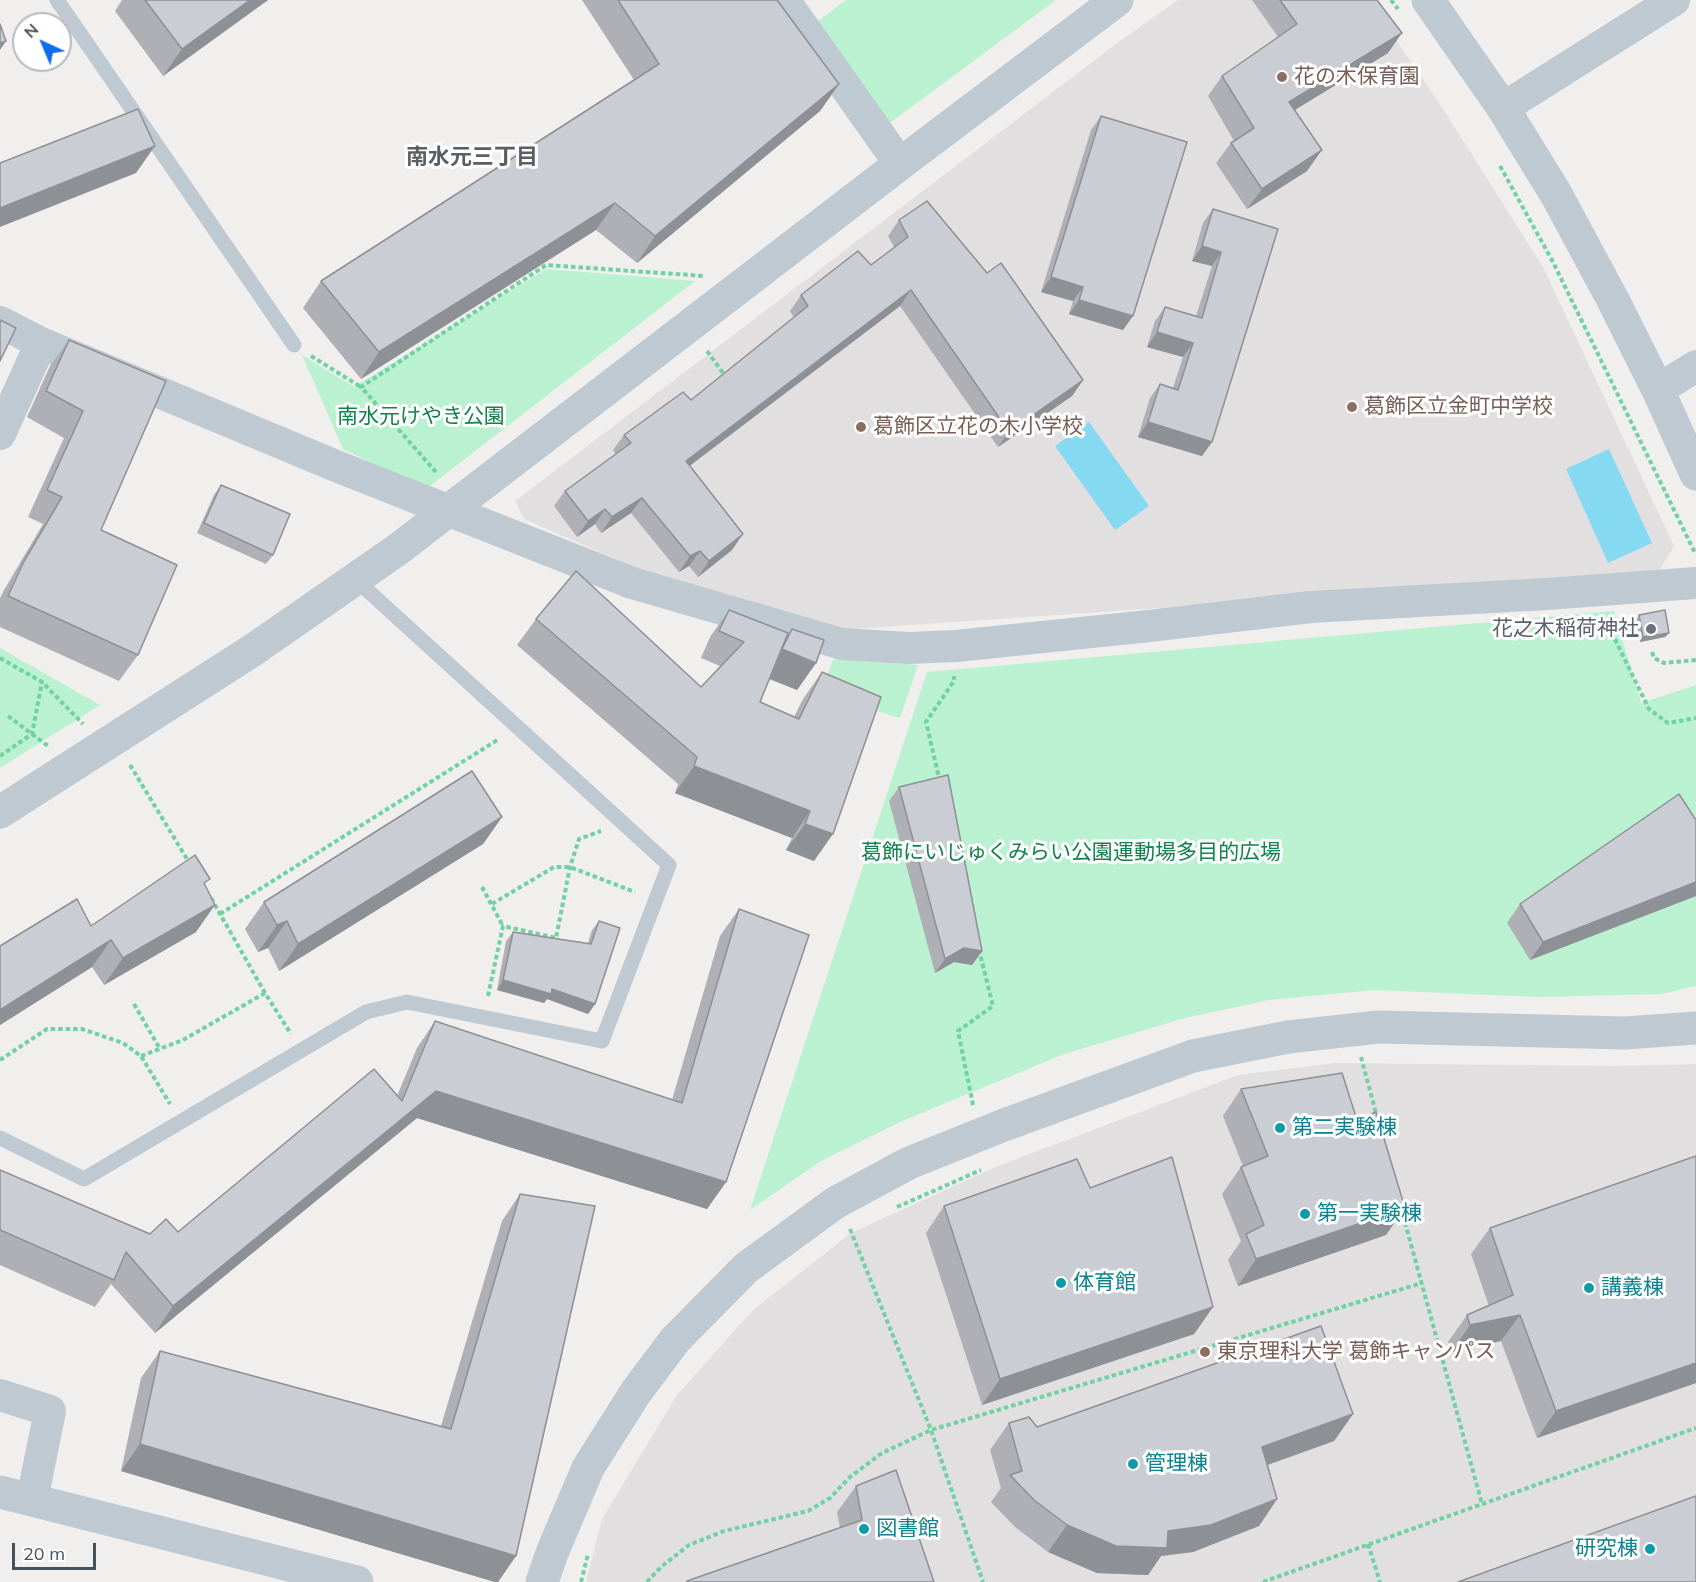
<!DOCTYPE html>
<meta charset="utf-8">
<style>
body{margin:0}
#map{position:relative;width:1696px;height:1582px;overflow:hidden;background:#f1eeee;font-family:Mulish,sans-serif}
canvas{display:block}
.north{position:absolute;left:12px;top:12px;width:60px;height:60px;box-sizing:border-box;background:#fff;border:2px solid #b5babe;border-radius:50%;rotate:316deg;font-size:16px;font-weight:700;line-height:24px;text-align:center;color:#45525d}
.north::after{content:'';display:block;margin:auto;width:21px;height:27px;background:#0f6dea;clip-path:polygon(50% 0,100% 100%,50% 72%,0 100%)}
.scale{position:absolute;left:12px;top:1543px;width:84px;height:27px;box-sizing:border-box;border:3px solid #45525d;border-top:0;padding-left:8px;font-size:18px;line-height:21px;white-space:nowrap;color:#45525d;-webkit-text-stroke:4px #fff;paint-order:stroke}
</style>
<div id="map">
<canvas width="1696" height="1582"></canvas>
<div class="north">N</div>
<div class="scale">20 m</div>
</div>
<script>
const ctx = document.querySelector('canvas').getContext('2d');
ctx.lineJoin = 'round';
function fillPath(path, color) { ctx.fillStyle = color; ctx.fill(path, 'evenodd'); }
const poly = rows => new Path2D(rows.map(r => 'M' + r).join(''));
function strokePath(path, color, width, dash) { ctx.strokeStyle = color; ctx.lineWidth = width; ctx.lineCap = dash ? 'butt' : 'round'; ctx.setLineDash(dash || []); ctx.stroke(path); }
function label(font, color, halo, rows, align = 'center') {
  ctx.font = font + ' Mulish,"Noto Sans JP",sans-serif'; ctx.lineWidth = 6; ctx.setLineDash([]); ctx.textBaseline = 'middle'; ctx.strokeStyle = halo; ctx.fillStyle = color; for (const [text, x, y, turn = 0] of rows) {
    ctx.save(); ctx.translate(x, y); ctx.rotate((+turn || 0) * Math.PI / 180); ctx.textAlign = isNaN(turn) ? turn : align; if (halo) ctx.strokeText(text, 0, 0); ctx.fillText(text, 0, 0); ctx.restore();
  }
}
fillPath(poly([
 [1178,0,1369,0,1445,112,1543,267,1674,546,1657,574,838,630,641,570,524,519,515,501,1120,41],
 [1335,1063,1615,1066,1696,1064,1696,1582,586,1582,602,1519,677,1395,753,1310,851,1233,998,1166,1238,1075]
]), '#e2dfe0');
fillPath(poly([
 [846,0,1056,0,883,128,813,25],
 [546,269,695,281,426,489,343,449,302,355,354,387],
 [1614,611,1641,703,1696,685,1696,986,1661,994,1539,997,1375,990,1269,1000,1185,1018,1064,1054,900,1122,821,1161,750,1210,927,672],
 [0,648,100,705,0,768],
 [833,659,918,665,900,718,821,694]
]), '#baf1d0');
fillPath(poly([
 [1089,422,1149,506,1115,530,1055,446],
 [1609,449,1652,543,1608,563,1566,469]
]), '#85d9f0');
strokePath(poly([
 [1391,0,1398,9],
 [1500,166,1553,262,1695,553],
 [707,351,726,377],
 [311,356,361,387],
 [436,472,361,387,546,265,704,276],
 [1605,619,1649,709,1668,723,1696,718],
 [1652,652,1654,658,1664,663,1696,660],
 [0,658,42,682,83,724],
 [8,716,48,746],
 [0,756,32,734,42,682],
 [130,765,190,864],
 [940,782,926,722,954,681,954,676],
 [482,887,503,926],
 [211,898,265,993,291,1034],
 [492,904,554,867,570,867,635,892],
 [220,914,499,739],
 [488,996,503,926,556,938,570,867,579,839,601,831],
 [134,1004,160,1049],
 [141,1056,183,1040,265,993],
 [1361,1057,1377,1117],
 [0,1060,47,1029,82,1029,123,1043,141,1056,170,1104],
 [973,1105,958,1031,993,1006,979,950],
 [897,1207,981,1170],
 [1401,1208,1482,1504],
 [850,1229,931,1430,983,1582],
 [1368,1544,1380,1582],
 [581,1582,588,1554],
 [647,1582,661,1567,689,1545,724,1531,808,1511,830,1498,850,1477,882,1453,931,1430,1422,1283],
 [1263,1582,1696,1428]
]), '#70d1a2', 4, [4.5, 3]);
strokePath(poly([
 [57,0,294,345],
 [0,1138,84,1179,366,1012,407,1002,602,1041,669,865,355,579]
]), '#bec9d1', 15);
strokePath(poly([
 [784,0,900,164],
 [1503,108,1674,0],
 [0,322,41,343,336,466,632,583,842,644,908,648,956,646,1149,626,1311,607,1547,594,1696,583],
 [1658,390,1696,366],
 [0,434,41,343],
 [0,1395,50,1411,32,1500]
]), '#bec9d1', 32);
strokePath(poly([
 [1428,0,1503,108,1556,194,1613,300,1658,390,1696,474],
 [0,812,253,650,397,550,900,164,1117,0],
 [0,1492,357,1582],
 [542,1582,552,1553,588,1468,636,1392,675,1340,746,1268,835,1203,909,1163,1004,1125,1193,1056,1288,1037,1378,1027,1625,1033,1696,1028]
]), '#bec9d1', 33);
fillPath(poly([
 [122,0,268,0,163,76,115,11],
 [582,0,777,0,839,84,820,111,637,263,596,230,361,379,303,308,321,281,634,80],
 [1252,0,1377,0,1388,53,1295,110,1307,171,1247,209,1216,163,1231,143,1234,141,1208,96,1222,76,1278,37],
 [1101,116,1123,330,1069,314,1073,301,1041,292,1091,130],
 [1213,209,1278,229,1202,456,1138,437,1150,398,1160,384,1173,388,1183,357,1147,347,1155,321,1165,307,1196,316,1212,266,1192,261,1203,223],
 [899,220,987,273,1083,380,1072,396,998,447,900,306,689,466,732,550,698,577,689,566,679,572,631,513,601,533,595,524,577,537,554,506,565,491,616,454,613,450,624,435,691,400,794,318,790,311,801,295,871,265,894,247,888,236],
 [69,340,166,381,101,530,138,655,119,681,0,627,0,598,4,590,43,524,28,517,64,438,27,417,50,366],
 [221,485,273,555,266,564,197,533,214,495],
 [729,610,786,638,792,629,816,663,797,690,769,679,760,702,794,717,803,699,822,672,814,861,786,850,792,838,675,793,678,784,517,645,536,619,701,687,720,666,701,658,710,637],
 [1639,615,1669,633,1665,637,1640,642,1636,620],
 [899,787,982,951,972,965,954,962,935,973,889,801],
 [502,817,483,844,279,971,268,948,258,952,245,929,264,902],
 [1696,820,1696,896,1530,960,1507,923,1520,904],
 [205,886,196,932,104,985,92,967,0,1025,0,946,91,926],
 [739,909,726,1182,707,1209,417,1118,155,1333,111,1284,95,1307,0,1265,0,1170,150,1234,178,1232,397,1096,417,1048,435,1021,672,1100,720,936],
 [599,921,595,1004,588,1014,547,999,544,1003,497,990,506,941,513,932,588,943,592,930],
 [1241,1089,1386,1235,1238,1286,1228,1260,1241,1241,1222,1194,1241,1167,1243,1166,1223,1116],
 [1696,1156,1696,1383,1537,1438,1501,1341,1452,1352,1448,1342,1467,1315,1489,1306,1471,1254,1490,1228],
 [1090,1188,1213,1307,1194,1334,982,1405,926,1233,944,1206],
 [520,1194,516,1556,498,1582,495,1582,121,1471,141,1378,160,1351,441,1426,502,1221],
 [1353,1414,1334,1441,1268,1465,1277,1499,1259,1526,1193,1552,1161,1556,1148,1575,1097,1573,1048,1552,1015,1527,991,1502,1001,1488,990,1450,1009,1423,1037,1427],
 [856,1486,934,1582,686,1582,840,1528,837,1512]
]), '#aeb0b5');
fillPath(poly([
 [250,0,268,0,163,76,182,49],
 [1402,33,1388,53,1275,122,1289,102],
 [6,41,0,50,0,43],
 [839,84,820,111,637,263,655,236],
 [155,146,136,173,0,227,0,208],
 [1322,150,1307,171,1247,209,1262,189],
 [615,203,596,230,361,379,379,352],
 [1202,246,1221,252,1212,266,1192,261],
 [1051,277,1083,287,1073,301,1041,292],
 [911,290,900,306,675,477,686,461],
 [1079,300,1133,316,1123,330,1069,314],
 [1157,332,1193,343,1183,357,1147,347],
 [1083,380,1072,396,998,447,1009,432],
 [1148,422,1212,442,1202,456,1138,437],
 [642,498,631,513,601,533,612,517],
 [605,509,595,524,577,537,588,521],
 [743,534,732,550,698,577,709,561],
 [700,551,689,566,679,572,690,556],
 [1669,633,1665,637,1640,642,1643,637],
 [782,649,816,663,797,690,763,676],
 [694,766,810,811,792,838,675,793],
 [502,817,483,844,279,971,298,944],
 [805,824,833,834,814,861,786,850],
 [1696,882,1696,896,1530,960,1543,942],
 [215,905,196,932,104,985,123,958],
 [287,921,268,948,258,952,277,925],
 [111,940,92,967,0,1025,0,1010],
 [964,948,982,951,972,965,954,962,935,973,945,959],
 [503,980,552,989,595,1004,588,1014,547,999,544,1003,497,990],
 [436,1091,726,1182,707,1209,417,1118,155,1333,173,1306],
 [1405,1208,1386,1235,1238,1286,1256,1259],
 [1213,1307,1194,1334,982,1405,1000,1379],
 [1520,1315,1501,1341,1452,1352,1470,1325],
 [1696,1363,1696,1383,1537,1438,1556,1411],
 [1353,1414,1334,1441,1244,1473,1262,1447],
 [140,1444,516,1556,498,1582,495,1582,121,1471],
 [1277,1499,1259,1526,1193,1552,1161,1556,1148,1575,1097,1573,1048,1552,1067,1525,1168,1531]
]), '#8d9094');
const building = poly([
 [145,0,250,0,182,49,145,0],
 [618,0,777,0,839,84,655,236,615,203,379,352,321,281,659,64,618,0],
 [1280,0,1377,0,1402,33,1289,102,1322,150,1262,189,1231,143,1254,128,1222,76,1297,24,1280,0],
 [0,24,6,41,0,43,0,24],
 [138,109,155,146,0,208,0,163,138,109],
 [1101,116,1187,142,1133,316,1079,300,1083,287,1051,277,1101,116],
 [927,201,987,273,1001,263,1083,380,1009,432,911,290,686,461,743,534,709,561,700,551,690,556,642,498,612,517,605,509,588,521,565,491,631,443,624,435,683,392,691,400,808,306,801,295,858,251,871,265,908,237,899,220,927,201],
 [1213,209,1278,229,1212,442,1148,422,1160,384,1178,390,1193,343,1157,332,1165,307,1202,318,1221,252,1202,246,1213,209],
 [0,320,16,328,0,361,0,320],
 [69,340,166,381,101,530,177,565,138,655,8,596,23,563,62,497,47,490,83,411,46,391,69,340],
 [221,485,290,514,273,555,204,523,221,485],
 [576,571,701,687,744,642,719,631,729,610,788,633,760,702,799,719,822,672,881,697,833,834,805,824,810,811,694,766,697,757,536,619,576,571],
 [1665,610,1669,633,1643,637,1639,615,1665,610],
 [792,629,824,640,816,663,782,649,792,629],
 [472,771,502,817,298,944,287,921,277,925,264,902,472,771],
 [948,775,982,951,964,948,945,959,899,787,948,775],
 [1679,794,1696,820,1696,882,1543,942,1520,904,1679,794],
 [195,855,210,879,204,883,215,905,123,958,111,940,0,1010,0,946,77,899,91,926,195,855],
 [739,909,809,935,726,1182,436,1091,173,1306,126,1252,114,1280,0,1230,0,1170,150,1234,166,1219,178,1232,374,1069,402,1101,435,1021,682,1103,739,909],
 [599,921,620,928,595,1004,552,989,551,994,503,980,513,932,591,944,599,921],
 [1342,1073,1357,1120,1376,1112,1405,1208,1256,1259,1246,1234,1264,1225,1241,1167,1268,1156,1241,1089,1342,1073],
 [1696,1156,1696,1363,1556,1411,1520,1315,1470,1325,1467,1315,1513,1295,1490,1228,1696,1156],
 [1172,1157,1213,1307,1000,1379,944,1206,1077,1159,1090,1188,1172,1157],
 [520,1194,595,1206,516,1556,140,1444,160,1351,451,1429,520,1194],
 [1321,1326,1353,1414,1262,1447,1277,1499,1211,1525,1168,1531,1167,1548,1116,1546,1067,1525,1034,1500,1010,1475,1022,1471,1009,1423,1029,1417,1037,1427,1321,1326],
 [896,1470,934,1582,687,1582,687,1581,862,1520,856,1486,896,1470],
 [1696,1496,1696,1582,1458,1582,1696,1496]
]);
fillPath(building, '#cacdd3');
strokePath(building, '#8d9094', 1.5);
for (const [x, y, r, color] of [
 [1282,77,6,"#8d6e63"],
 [1352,407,6,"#8d6e63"],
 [861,427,6,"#8d6e63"],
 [1651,629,6,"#6b7280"],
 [1280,1128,6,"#0f9aa8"],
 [1305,1214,6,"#0f9aa8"],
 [1061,1283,6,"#0f9aa8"],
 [1589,1288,6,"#0f9aa8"],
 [1205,1352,6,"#8d6e63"],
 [1133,1464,6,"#0f9aa8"],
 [864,1529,6,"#0f9aa8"],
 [1650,1549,6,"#0f9aa8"]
]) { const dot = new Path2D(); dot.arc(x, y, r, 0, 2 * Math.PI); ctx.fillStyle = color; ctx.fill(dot); strokePath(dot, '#fff', 2); }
label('21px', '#785e54', '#fff', [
 ["花の木保育園",1294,77],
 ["葛飾区立金町中学校",1364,407],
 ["葛飾区立花の木小学校",873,427],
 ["東京理科大学 葛飾キャンパス",1217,1352]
], 'left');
label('21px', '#12824b', '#fff', [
 ["南水元けやき公園",421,417],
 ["葛飾にいじゅくみらい公園運動場多目的広場",1071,853]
]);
label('21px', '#5b616d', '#fff', [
 ["花之木稲荷神社",1639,629]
], 'right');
label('21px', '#0d838f', '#fff', [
 ["第二実験棟",1292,1128],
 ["第一実験棟",1317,1214],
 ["体育館",1073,1283],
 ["講義棟",1601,1288],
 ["管理棟",1145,1464],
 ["図書館",876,1529],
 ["研究棟",1638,1549,"right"]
], 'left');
label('bold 22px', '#5a5f64', '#fff', [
 ["南水元三丁目",472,157]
]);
</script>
